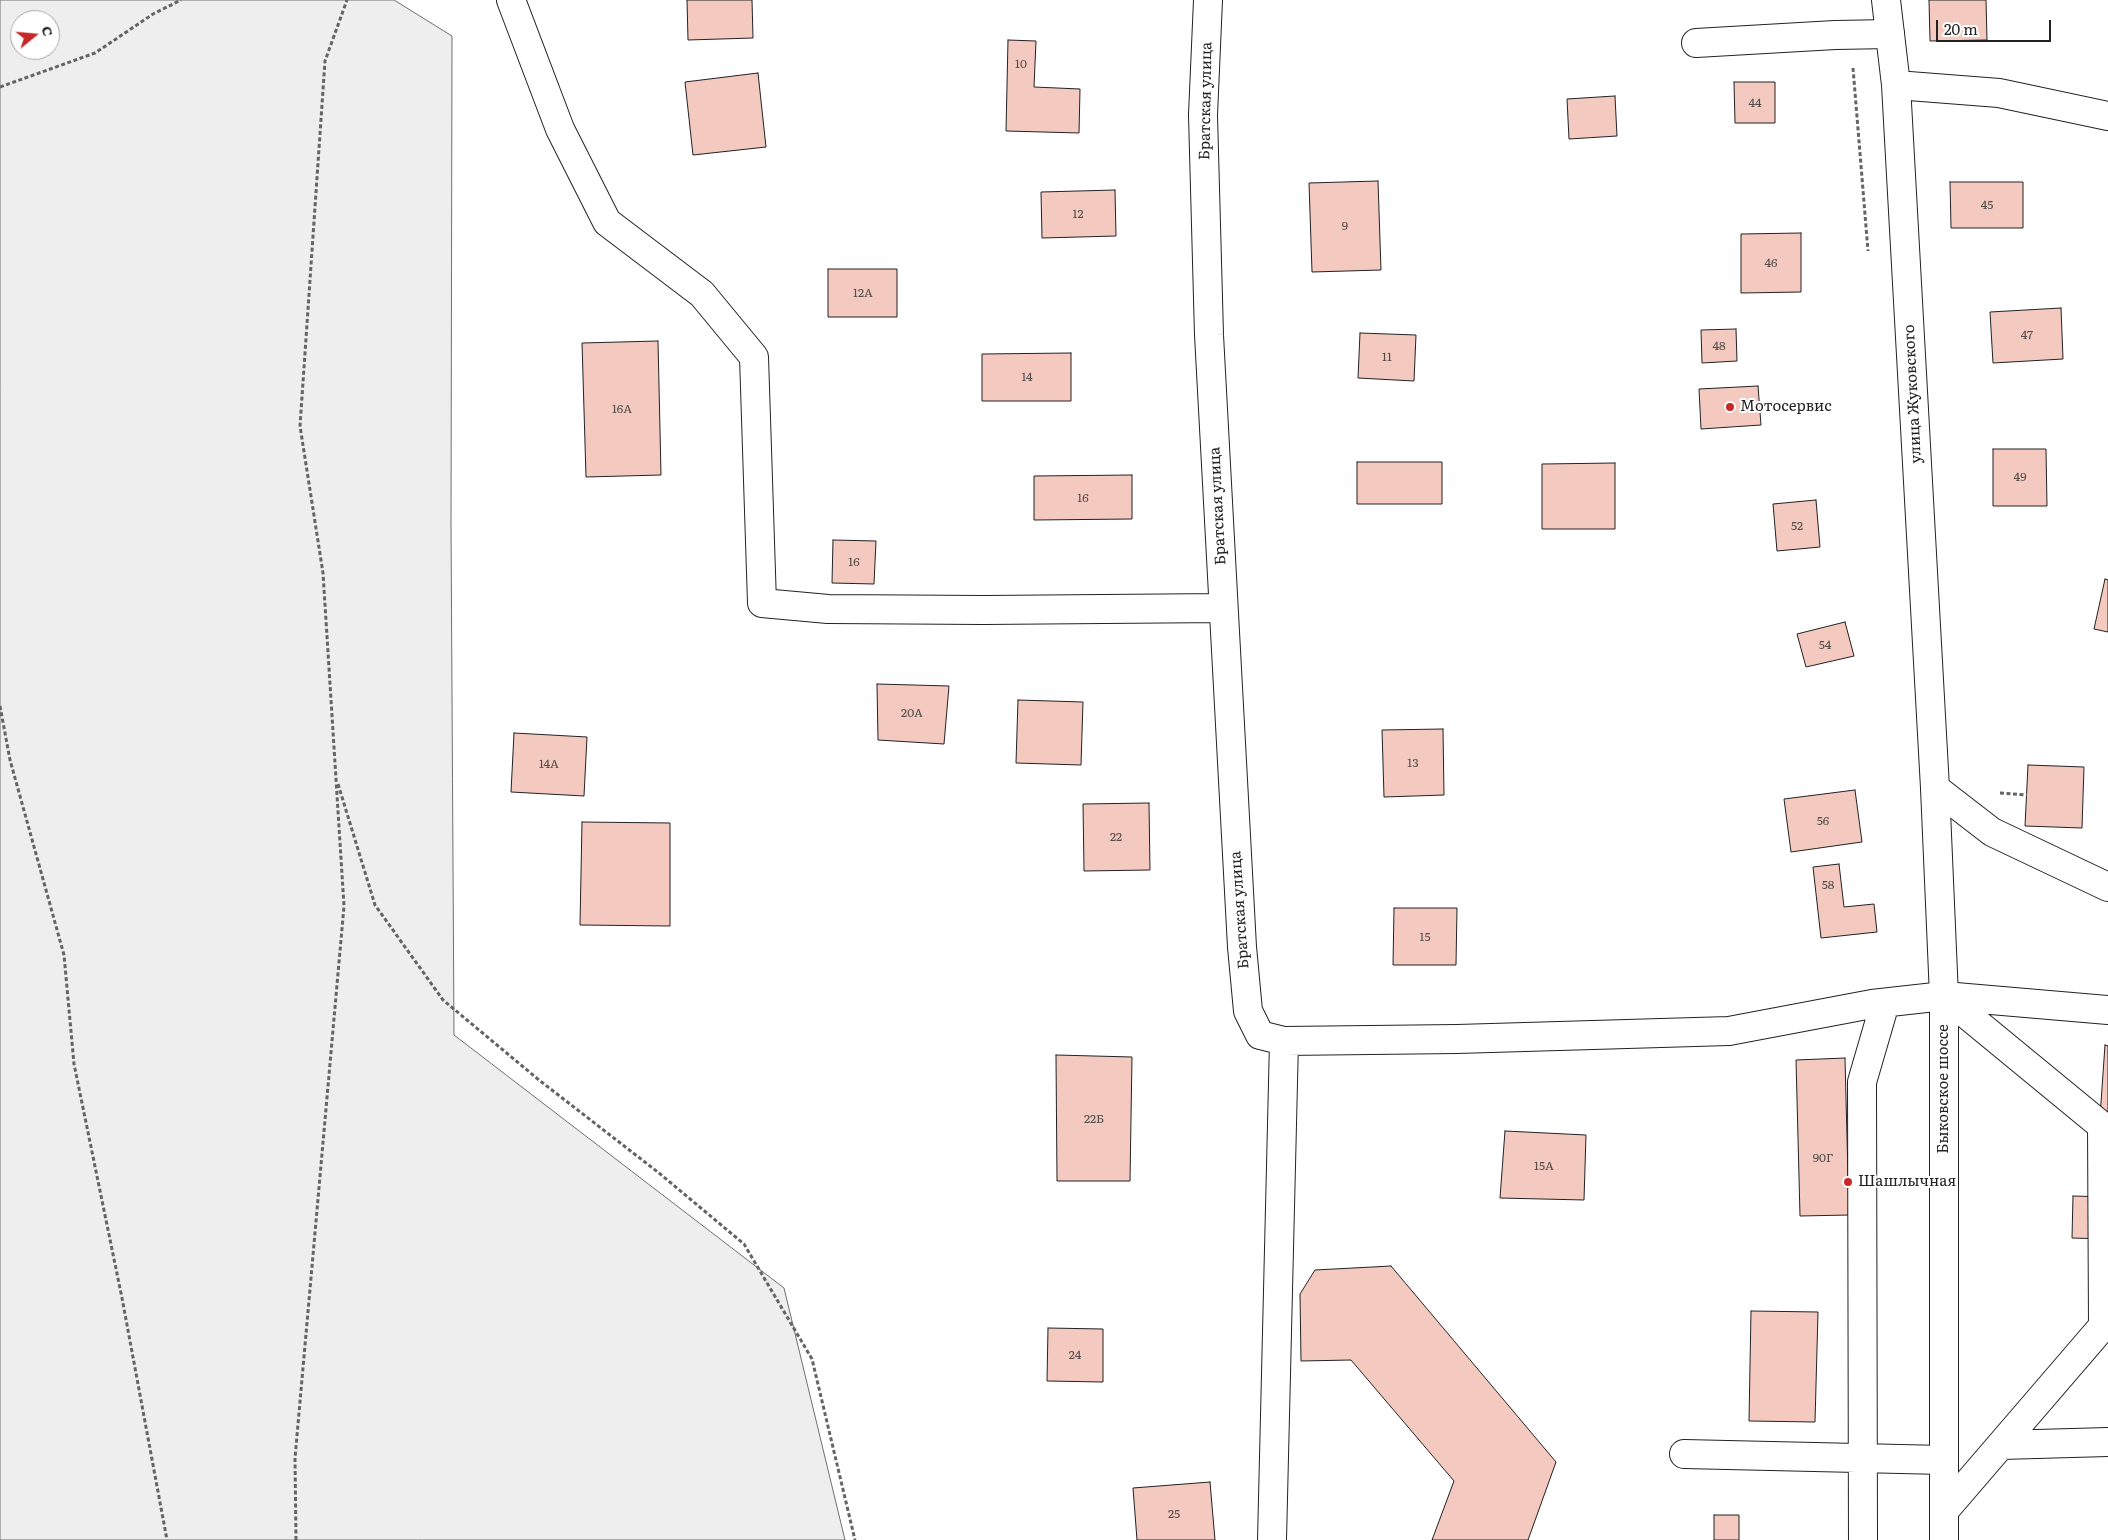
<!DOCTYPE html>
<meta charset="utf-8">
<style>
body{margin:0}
#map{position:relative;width:2108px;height:1540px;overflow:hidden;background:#fff;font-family:Literata,serif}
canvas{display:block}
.north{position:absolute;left:10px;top:10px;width:50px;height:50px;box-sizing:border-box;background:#fff;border:1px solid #a7a7a7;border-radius:50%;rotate:73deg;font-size:14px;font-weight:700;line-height:20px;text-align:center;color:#222}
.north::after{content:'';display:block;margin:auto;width:18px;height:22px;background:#c62828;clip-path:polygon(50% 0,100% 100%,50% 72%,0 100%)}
.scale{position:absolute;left:1936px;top:20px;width:115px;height:22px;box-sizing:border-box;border:2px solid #222;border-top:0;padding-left:6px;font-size:15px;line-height:18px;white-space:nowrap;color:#222;-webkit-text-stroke:4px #fff;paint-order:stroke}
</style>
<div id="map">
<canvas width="2108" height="1540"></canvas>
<div class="north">С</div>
<div class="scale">20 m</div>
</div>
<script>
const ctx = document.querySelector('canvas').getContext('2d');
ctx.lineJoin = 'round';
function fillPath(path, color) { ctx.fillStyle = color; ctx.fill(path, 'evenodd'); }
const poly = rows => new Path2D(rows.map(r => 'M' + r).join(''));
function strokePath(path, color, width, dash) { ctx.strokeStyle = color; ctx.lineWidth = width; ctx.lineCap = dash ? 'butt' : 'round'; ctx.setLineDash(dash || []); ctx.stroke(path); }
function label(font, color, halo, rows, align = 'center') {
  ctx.font = font + ' Literata,serif'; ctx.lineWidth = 4; ctx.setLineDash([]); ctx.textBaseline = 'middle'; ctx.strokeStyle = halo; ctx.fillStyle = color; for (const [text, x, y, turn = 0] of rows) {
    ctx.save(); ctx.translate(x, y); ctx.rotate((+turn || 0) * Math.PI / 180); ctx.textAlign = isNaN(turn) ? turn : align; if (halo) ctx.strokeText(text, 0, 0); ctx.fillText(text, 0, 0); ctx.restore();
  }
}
const green = poly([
 [0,0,394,0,452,36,451,522,454,1035,784,1288,845,1540,0,1540,0,0],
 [20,20,50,20,50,50,20,50,20,20]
]);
fillPath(green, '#eee');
strokePath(green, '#6f6f6f', 1);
const building = poly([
 [687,0,752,0,753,38,688,40,687,0],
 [1929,0,1986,0,1987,40,1930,41,1929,0],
 [1008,40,1036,41,1034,87,1080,89,1079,133,1006,131,1008,40],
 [758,73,766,147,693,155,685,82,758,73],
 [1734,82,1775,82,1775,123,1735,123,1734,82],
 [1615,96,1617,136,1569,139,1567,99,1615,96],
 [1378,181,1381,270,1312,272,1309,183,1378,181],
 [1950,182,2023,182,2023,228,1951,228,1950,182],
 [1115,190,1116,236,1042,238,1041,192,1115,190],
 [1801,233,1801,292,1741,293,1741,234,1801,233],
 [828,269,897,269,897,317,828,317,828,269],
 [2061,308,2063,359,1993,363,1990,312,2061,308],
 [1736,329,1737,361,1702,363,1701,330,1736,329],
 [1360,333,1416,335,1414,381,1358,378,1360,333],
 [658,341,661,475,586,477,582,343,658,341],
 [1071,353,1071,401,982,401,982,354,1071,353],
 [1758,386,1761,425,1701,429,1699,389,1758,386],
 [1993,449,2046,449,2047,506,1993,506,1993,449],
 [1357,462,1442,462,1442,504,1357,504,1357,462],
 [1615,463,1615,529,1542,529,1542,464,1615,463],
 [1132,475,1132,519,1034,520,1034,476,1132,475],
 [1816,500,1820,547,1777,551,1773,504,1816,500],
 [833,540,876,541,874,584,832,583,833,540],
 [2105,579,2108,580,2108,632,2094,629,2105,579],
 [1845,622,1854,656,1806,667,1797,634,1845,622],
 [877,684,949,686,944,744,878,740,877,684],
 [1018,700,1083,702,1081,765,1016,763,1018,700],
 [1443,729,1444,795,1384,797,1382,730,1443,729],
 [514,733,587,737,584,796,511,792,514,733],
 [2028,765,2084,767,2082,828,2025,826,2028,765],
 [1855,790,1862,842,1791,852,1784,799,1855,790],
 [1149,803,1150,870,1084,871,1083,804,1149,803],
 [582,822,670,823,670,926,580,925,582,822],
 [1839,864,1844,907,1874,904,1877,932,1821,938,1813,867,1839,864],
 [1394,908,1457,908,1456,965,1393,965,1394,908],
 [2105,1045,2108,1046,2108,1117,2100,1117,2105,1045],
 [1056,1055,1132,1057,1130,1181,1057,1181,1056,1055],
 [1845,1058,1849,1215,1800,1216,1796,1060,1845,1058],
 [1505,1131,1586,1135,1584,1200,1500,1198,1505,1131],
 [2073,1196,2108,1197,2108,1239,2072,1238,2073,1196],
 [1391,1266,1556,1462,1528,1540,1432,1540,1454,1481,1351,1360,1301,1361,1300,1294,1315,1270,1391,1266],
 [1751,1311,1818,1312,1815,1422,1749,1421,1751,1311],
 [1048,1328,1103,1329,1103,1382,1047,1381,1048,1328],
 [1210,1482,1215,1540,1137,1540,1133,1488,1210,1482],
 [1714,1515,1739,1515,1739,1540,1714,1540,1714,1515]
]);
fillPath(building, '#f3c9c0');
strokePath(building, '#222', 1);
const minor = poly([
 [511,0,560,129,607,222,702,294,754,357,762,603,828,609,984,610,1223,608],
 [1208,0,1203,115,1209,335,1242,947,1248,1011,1260,1035,1284,1041,1457,1039,1729,1031,1872,1004,1944,996,2108,1010],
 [1696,43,1835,35,1890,34],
 [1935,788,1992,832,2108,887],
 [1944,996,2102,1126,2103,1326,1944,1511],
 [2001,1445,2108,1442],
 [1684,1454,1944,1460],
 [1272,1540,1284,1041],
 [1863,1540,1862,1082,1885,1003]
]);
const major = poly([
 [1886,0,1896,85,1935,788,1944,996,1944,1540],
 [1896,85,1999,93,2108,116]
]);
strokePath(minor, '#222', 30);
strokePath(major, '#222', 30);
strokePath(poly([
 [1853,68,1868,251],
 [0,87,95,53,153,14,181,0],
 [0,706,10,760,64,955,74,1064,122,1298,167,1540],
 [338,784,375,905,443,1000,539,1080,659,1173,744,1244,812,1359,855,1540],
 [2000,793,2027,795],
 [296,1540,295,1458,344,906,323,573,300,426,325,61,347,0]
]), '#646464', 3, [4, 2.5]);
strokePath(minor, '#fff', 28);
strokePath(major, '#fff', 28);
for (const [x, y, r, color] of [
 [1730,407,5,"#c62828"],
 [1848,1182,5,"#c62828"]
]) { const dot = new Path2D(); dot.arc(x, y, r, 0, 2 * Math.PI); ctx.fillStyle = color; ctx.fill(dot); strokePath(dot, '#fff', 2); }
label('12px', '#564c4a', null, [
 ["10",1021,64],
 ["44",1755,103],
 ["45",1987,205],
 ["12",1078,214],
 ["9",1345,226],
 ["46",1771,263],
 ["12А",863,293],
 ["47",2027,335],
 ["48",1719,346],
 ["11",1387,357],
 ["14",1027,377],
 ["16А",622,409],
 ["49",2020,477],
 ["16",1083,498],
 ["52",1797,526],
 ["16",854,562],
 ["54",1825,645],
 ["20А",912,713],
 ["13",1413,763],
 ["14А",549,764],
 ["56",1823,821],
 ["22",1116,837],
 ["58",1828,885],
 ["15",1425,937],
 ["22Б",1094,1119],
 ["90Г",1823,1158],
 ["15А",1544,1166],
 ["24",1075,1355],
 ["25",1174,1514]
]);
label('15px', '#222', '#fff', [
 ["Братская улица",1206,101,-89],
 ["улица Жуковского",1913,394,-93],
 ["Братская улица",1218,506,-93],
 ["Братская улица",1240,910,-94],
 ["Быковское шоссе",1944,1089,-90]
]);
label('15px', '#222', '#fff', [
 ["Мотосервис",1740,407],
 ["Шашлычная",1858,1182]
], 'left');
</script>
